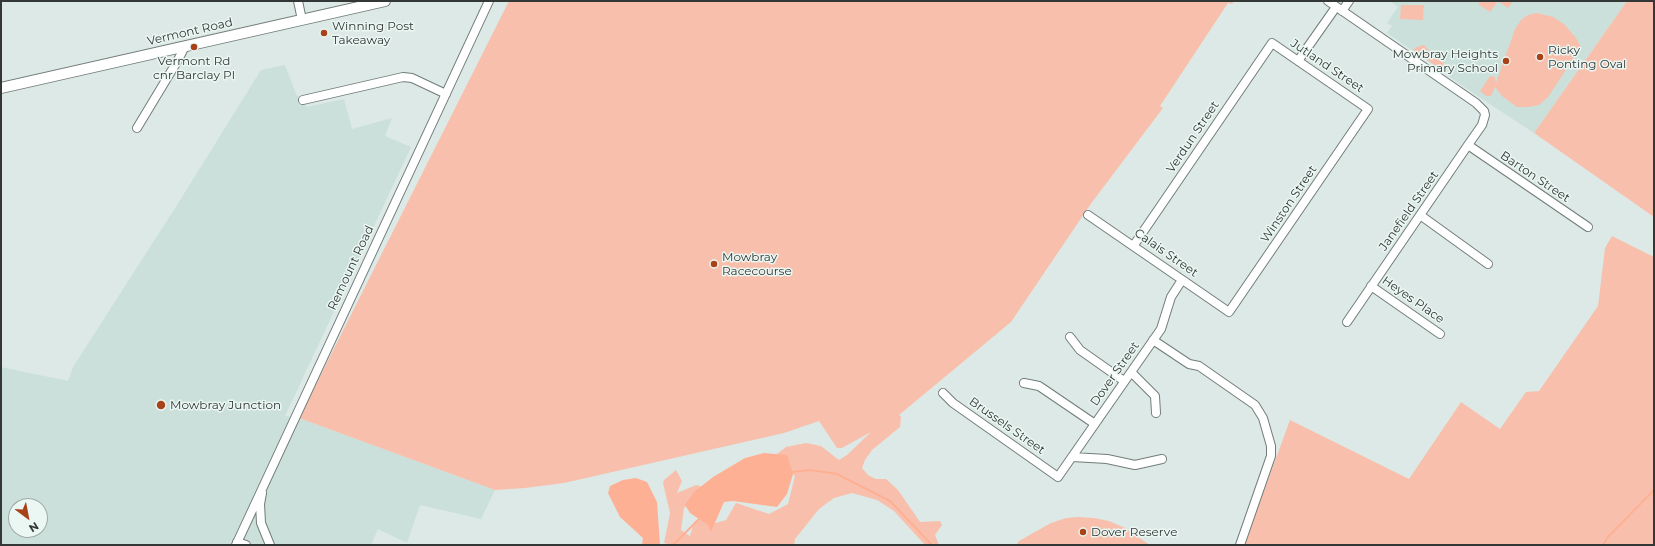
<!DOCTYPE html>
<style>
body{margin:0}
#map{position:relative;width:1655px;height:546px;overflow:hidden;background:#dde9e6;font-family:Montserrat,sans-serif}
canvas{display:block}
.frame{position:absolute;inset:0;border:2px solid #333736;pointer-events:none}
.north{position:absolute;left:8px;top:498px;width:40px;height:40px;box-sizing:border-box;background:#ebf7f3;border:1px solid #a1aaa7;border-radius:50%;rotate:148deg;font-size:11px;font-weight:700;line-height:16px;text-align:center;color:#333736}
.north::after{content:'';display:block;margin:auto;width:14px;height:18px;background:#a84219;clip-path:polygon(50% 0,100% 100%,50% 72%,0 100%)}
</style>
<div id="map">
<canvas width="1655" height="546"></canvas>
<div class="frame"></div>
<div class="north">N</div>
</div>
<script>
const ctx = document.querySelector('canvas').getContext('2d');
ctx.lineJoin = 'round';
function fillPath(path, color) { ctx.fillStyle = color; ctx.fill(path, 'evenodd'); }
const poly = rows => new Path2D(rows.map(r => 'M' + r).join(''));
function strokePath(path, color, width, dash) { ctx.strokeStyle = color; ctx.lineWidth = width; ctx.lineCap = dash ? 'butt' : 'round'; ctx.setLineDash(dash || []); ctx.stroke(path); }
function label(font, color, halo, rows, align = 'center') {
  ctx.font = font + ' Montserrat,sans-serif'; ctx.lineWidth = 3; ctx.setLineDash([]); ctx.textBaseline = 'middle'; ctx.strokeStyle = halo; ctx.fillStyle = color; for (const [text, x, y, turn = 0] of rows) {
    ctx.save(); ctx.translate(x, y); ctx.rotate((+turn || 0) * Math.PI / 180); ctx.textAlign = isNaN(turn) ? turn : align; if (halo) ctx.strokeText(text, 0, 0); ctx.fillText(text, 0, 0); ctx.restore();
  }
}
fillPath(poly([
 [1390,1,1627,1,1534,133,1476,95,1387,33,1392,26,1387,23,1398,7],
 [285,65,296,94,307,107,344,99,352,129,392,118,385,136,411,147,285,416,299,418,495,490,481,519,420,505,407,543,378,529,371,545,1,545,1,367,68,381,73,367,177,205,261,70],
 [16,506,40,506,40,530,16,530]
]), '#cbe0da');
fillPath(poly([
 [509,1,1234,1,1232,4,1228,3,1160,106,1163,108,1090,205,1011,322,899,415,901,417,900,427,872,450,865,460,862,468,868,475,876,479,886,479,898,490,920,522,940,521,942,525,935,535,939,545,925,545,894,511,877,500,852,493,834,498,819,509,795,539,794,545,672,545,664,543,670,513,663,483,664,480,676,470,682,481,677,493,696,485,704,487,704,493,684,508,681,530,690,536,694,522,704,519,712,524,726,520,736,503,769,514,788,504,795,476,781,465,777,454,786,447,806,443,821,446,839,460,847,455,871,432,842,448,837,448,819,421,784,433,564,483,525,488,495,490,299,418],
 [1481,1,1513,1,1508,8,1498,1,1490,12,1478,4],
 [1627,1,1654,1,1654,217,1534,133],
 [1401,5,1424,5,1423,20,1400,19],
 [1537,13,1553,17,1564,24,1576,38,1581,47,1548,97,1539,105,1529,107,1517,107,1502,96,1495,87,1491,96,1486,96,1480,91,1490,76,1495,77,1496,83,1515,29,1521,20,1528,15],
 [1424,45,1430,52,1438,52,1444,64,1443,71,1413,50,1417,47],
 [1612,236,1654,257,1654,545,1244,545,1290,420,1409,479,1461,402,1500,429,1526,392,1539,391,1598,306,1605,248],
 [1078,517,1094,518,1109,521,1125,528,1150,545,1016,545,1019,541,1051,523,1066,518]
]), '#f8c0ac');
fillPath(poly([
 [764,453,787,455,793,474,787,494,777,507,733,501,724,502,711,532,708,525,690,513,685,505,694,492,713,477,745,458],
 [636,478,647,482,657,502,660,545,642,545,643,538,620,517,608,493,610,486,623,480]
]), '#feb094');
strokePath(poly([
 [791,472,811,470,837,474,890,501,932,545],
 [673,545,700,518],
 [1603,545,1608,537,1654,490]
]), '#feb094', 2);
const minor = poly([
 [298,1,302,20],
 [1328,1,1476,103,1484,111,1485,115,1482,125,1468,145,1347,322],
 [1342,11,1349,1],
 [1298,61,1336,7],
 [303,100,403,77,412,78,446,94],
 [137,128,178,60,183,50,182,47],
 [1468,145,1588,227],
 [1088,215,1229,312,1368,109,1272,43,1134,245],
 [1420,215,1488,264],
 [1371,286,1440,334],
 [1070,337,1080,350,1124,381],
 [1153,340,1189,364,1199,366,1255,405,1263,418,1271,446,1271,456,1240,545],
 [1131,372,1155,396,1156,413],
 [1024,383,1039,386,1095,424],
 [943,393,953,403,1058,477,1161,329,1171,297,1182,280],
 [1072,457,1107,459,1135,465,1162,459],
 [262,493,260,504,261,523,270,545],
 [237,542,246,545],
 [236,545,489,1]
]);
const tertiary = poly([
 [1,88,385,1]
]);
strokePath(minor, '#727d7a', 10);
strokePath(tertiary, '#727d7a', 12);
strokePath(minor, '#fff', 8);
strokePath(tertiary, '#fff', 10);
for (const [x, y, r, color] of [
 [324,33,4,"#a84219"],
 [194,47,4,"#a84219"],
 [1540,57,4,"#a84219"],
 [1506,61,4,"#a84219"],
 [714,264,4,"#a84219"],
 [161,405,5,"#a84219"],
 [1083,532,4,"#a84219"]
]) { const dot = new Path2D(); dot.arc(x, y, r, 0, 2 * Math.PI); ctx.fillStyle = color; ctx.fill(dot); strokePath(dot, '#ebf7f3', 1.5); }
label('12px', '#333736', '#ebf7f3', [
 ["Winning Post",332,26],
 ["Takeaway",332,40],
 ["Ricky",1548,50],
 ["Ponting Oval",1548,64],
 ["Mowbray Heights",1498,54,"right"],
 ["Primary School",1498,68,"right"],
 ["Vermont Rd",194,61,"center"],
 ["cnr Barclay Pl",194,75,"center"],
 ["Mowbray",722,257],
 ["Racecourse",722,271],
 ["Mowbray Junction",170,405],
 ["Dover Reserve",1091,532]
], 'left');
label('12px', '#333736', '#ebf7f3', [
 ["Vermont Road",190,32,-13],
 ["Jutland Street",1327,66,34],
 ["Verdun Street",1193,137,-56],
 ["Barton Street",1535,177,34],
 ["Winston Street",1289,204,-56],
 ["Janefield Street",1409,211,-55],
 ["Calais Street",1166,253,35],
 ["Remount Road",351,268,-65],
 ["Heyes Place",1413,300,35],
 ["Dover Street",1115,374,-55],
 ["Brussels Street",1007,426,35]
]);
</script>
